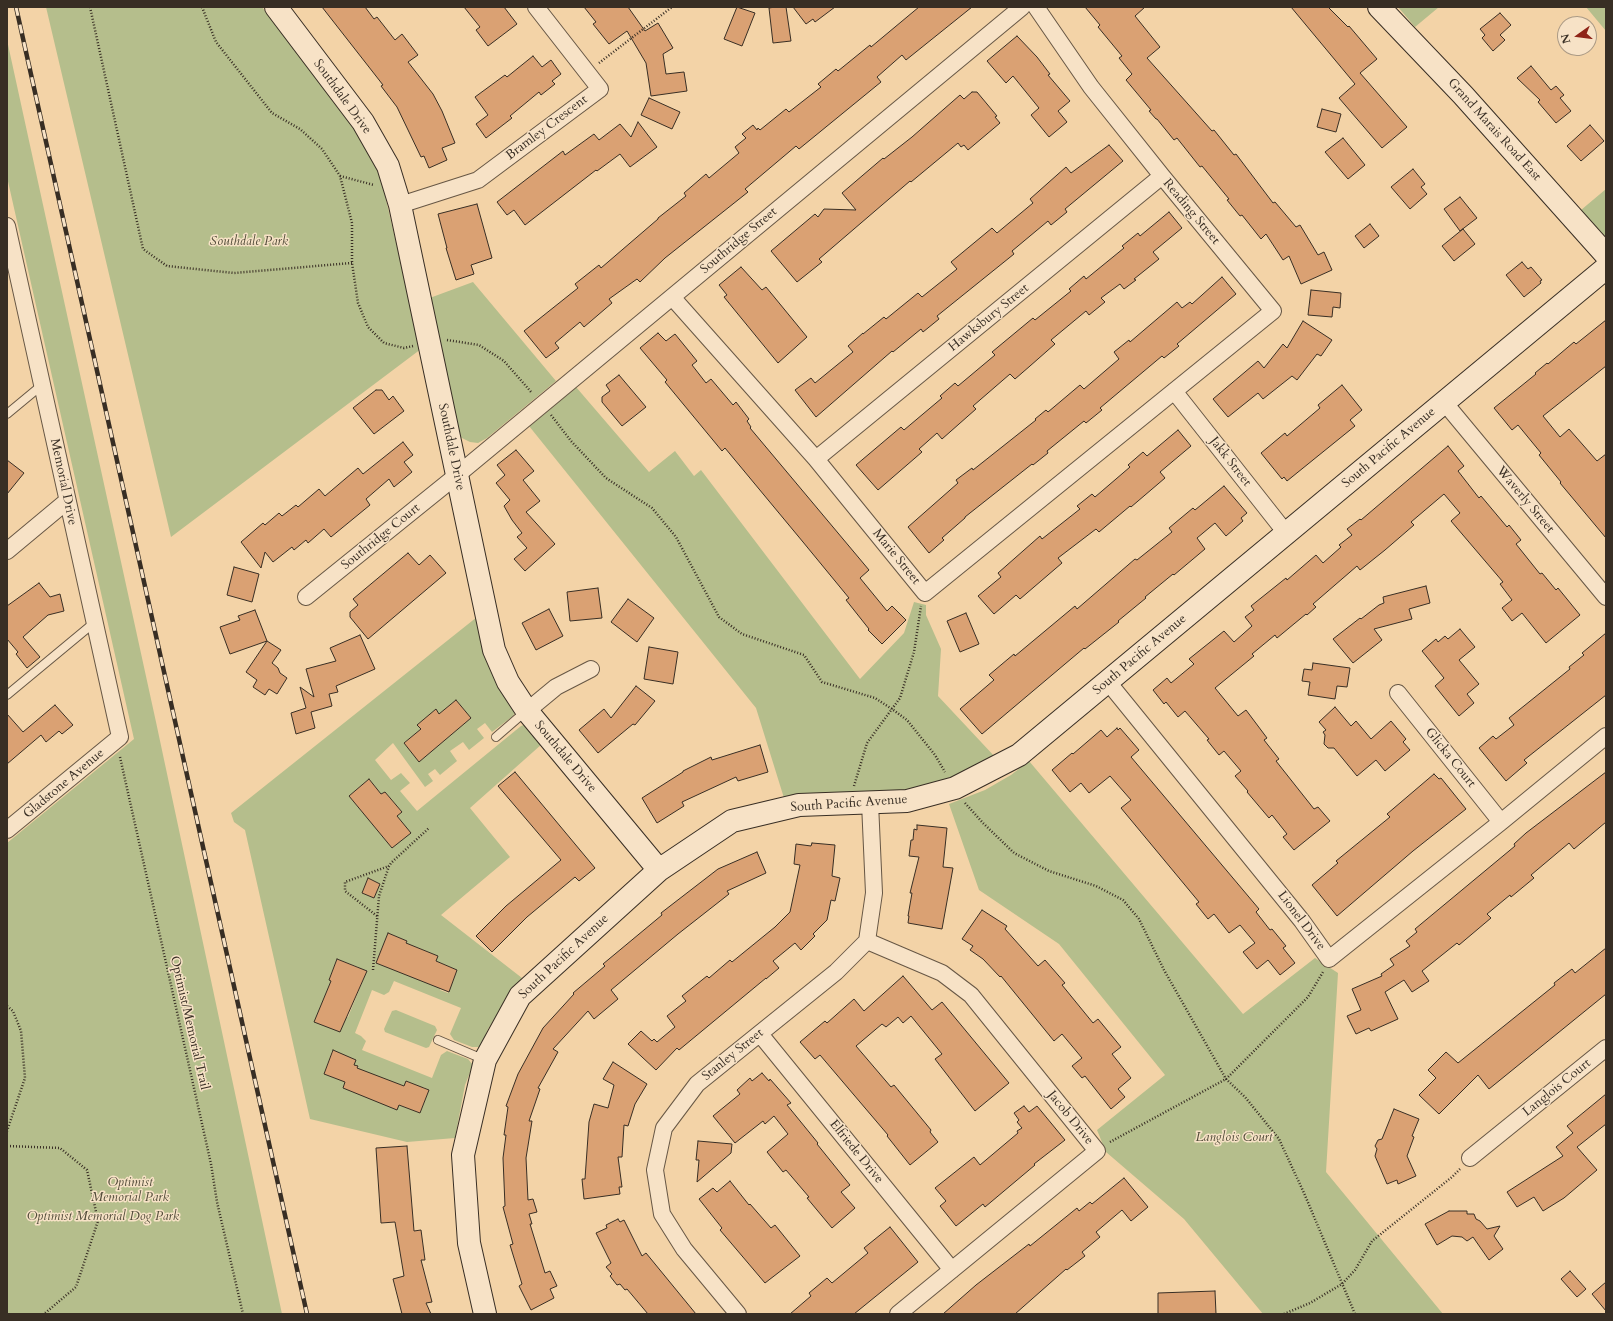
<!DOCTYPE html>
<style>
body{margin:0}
#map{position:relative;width:1613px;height:1321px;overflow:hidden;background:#f3d3a7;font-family:Cardo,serif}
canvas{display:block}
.frame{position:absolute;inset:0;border:8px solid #382e24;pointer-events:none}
.north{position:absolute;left:1557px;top:16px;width:40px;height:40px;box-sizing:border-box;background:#f7e2c6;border:1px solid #ab9a85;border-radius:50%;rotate:256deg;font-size:11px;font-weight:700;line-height:16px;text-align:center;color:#382e24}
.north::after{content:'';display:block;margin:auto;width:14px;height:18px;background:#8f2418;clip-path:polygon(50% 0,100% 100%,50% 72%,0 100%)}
</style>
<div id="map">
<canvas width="1613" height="1321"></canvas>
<div class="frame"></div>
<div class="north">N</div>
</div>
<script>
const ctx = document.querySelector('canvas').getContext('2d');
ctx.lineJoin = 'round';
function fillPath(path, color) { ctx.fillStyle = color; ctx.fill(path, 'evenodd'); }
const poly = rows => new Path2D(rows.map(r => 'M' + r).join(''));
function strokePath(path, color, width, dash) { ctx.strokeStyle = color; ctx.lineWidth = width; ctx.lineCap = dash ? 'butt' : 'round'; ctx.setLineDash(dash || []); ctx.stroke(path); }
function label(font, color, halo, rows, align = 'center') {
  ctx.font = font + ' Cardo,serif'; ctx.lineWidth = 3; ctx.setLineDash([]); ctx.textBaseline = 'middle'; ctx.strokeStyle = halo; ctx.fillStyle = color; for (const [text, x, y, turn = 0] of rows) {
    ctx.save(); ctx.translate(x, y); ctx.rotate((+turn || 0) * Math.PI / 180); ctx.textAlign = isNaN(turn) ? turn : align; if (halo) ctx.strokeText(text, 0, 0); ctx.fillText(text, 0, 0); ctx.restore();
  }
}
fillPath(poly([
 [46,7,262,7,346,112,380,174,421,349,171,537],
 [1398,7,1439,7,1415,27],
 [1586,7,1606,7,1606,31],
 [7,40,156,722,282,1314,7,1314,7,843,134,739,7,177],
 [1606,189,1606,235,1605,236,1581,210],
 [473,282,556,381,487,438,478,443,470,442,460,437,455,427,427,299],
 [576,387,649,472,675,451,694,476,701,470,860,679,904,633,914,602,926,605,926,615,941,649,938,696,996,758,963,775,920,788,891,792,784,798,756,708,529,426],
 [477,617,516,710,513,716,492,732,485,723,477,729,484,738,469,750,463,742,450,751,457,761,440,775,435,769,428,774,433,781,425,787,393,743,375,760,391,780,401,773,410,783,400,791,417,811,521,726,526,724,542,744,470,808,510,857,441,915,522,978,488,1029,481,1047,472,1047,454,1040,450,1034,461,1008,394,981,389,992,384,995,372,990,355,1033,361,1036,366,1041,362,1050,432,1078,441,1055,447,1051,468,1059,473,1065,465,1085,455,1138,407,1142,310,1119,245,830,234,822,231,813],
 [456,700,471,718,419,761,404,743,421,729,417,725,435,710,439,714],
 [369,779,381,794,385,792,402,812,397,816,410,833,392,848,378,830,368,811,364,814,349,796],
 [368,878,380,884,374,898,362,893],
 [388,933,407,941,405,946,416,947,438,956,436,961,457,970,448,993,440,990,441,988,376,963],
 [337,959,358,967,358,969,366,973,348,1017,315,1022,331,981,329,979],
 [332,1051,355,1060,354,1065,358,1066,365,1096,343,1088,345,1082,324,1074],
 [383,1078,399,1086,400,1084,404,1086,407,1081,422,1089,423,1087,429,1090,420,1113,399,1105,374,1100],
 [1029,761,1243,1014,1315,958,1338,973,1326,1172,1443,1314,1263,1314,1184,1219,1106,1152,1097,1130,1165,1075,1059,944,979,890,949,804,985,790,1011,775],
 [396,1010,435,1026,437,1030,429,1047,426,1048,385,1032,384,1029,392,1011]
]), '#b5be8c');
const building = poly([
 [322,7,365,7,374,19,377,17,395,40,402,34,418,55,408,62,433,94,442,111,455,143,442,148,447,160,429,168,424,156,421,157,397,107,381,86,383,85,322,7],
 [464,7,504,7,517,24,488,46,476,30,480,27,464,7],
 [584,7,628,7,645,31,658,23,673,48,663,54,666,74,684,72,687,91,651,96,646,63,627,31,609,44,593,24,596,22,584,7],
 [737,7,755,13,742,46,724,39,737,7],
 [775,7,786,7,791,41,773,43,769,8,775,7],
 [793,7,835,7,815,22,813,19,806,24,793,7],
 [919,7,972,7,906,60,902,55,877,77,881,82,799,149,796,146,745,189,748,192,665,258,640,282,637,279,609,299,612,303,584,327,580,322,555,343,559,348,546,358,524,331,578,288,575,284,599,265,601,268,658,219,658,218,686,196,684,193,706,174,709,178,739,153,735,147,746,138,742,134,753,125,757,130,758,128,760,130,786,109,789,112,821,87,818,84,836,69,838,71,870,45,871,47,919,7],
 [1085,7,1145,7,1135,16,1160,47,1147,58,1212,131,1214,130,1234,155,1236,154,1273,203,1275,202,1296,227,1300,225,1318,255,1324,252,1332,270,1301,284,1289,256,1283,260,1266,234,1261,239,1242,215,1240,216,1227,200,1229,199,1202,166,1200,167,1177,138,1174,140,1157,119,1156,119,1149,111,1151,110,1126,80,1132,74,1119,58,1122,56,1098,27,1100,25,1085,7],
 [1291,7,1328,7,1348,27,1349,26,1377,59,1360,73,1407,127,1382,148,1339,98,1355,84,1291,7],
 [1500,13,1511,25,1500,35,1505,40,1493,51,1482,38,1485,35,1480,29,1500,13],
 [1017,36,1037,57,1050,74,1048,75,1070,101,1058,111,1067,122,1049,137,1031,115,1039,108,1013,76,1006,83,987,61,1017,36],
 [533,56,542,67,551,60,561,74,552,81,555,84,541,95,539,92,510,116,512,118,486,138,476,124,488,115,475,97,505,75,507,77,533,56],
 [1531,66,1551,90,1556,86,1564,95,1560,98,1571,111,1556,123,1538,102,1540,100,1517,78,1531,66],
 [972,92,977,92,997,116,995,117,1000,123,968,150,964,145,961,147,958,143,911,182,910,181,819,259,822,262,797,282,771,251,815,214,818,217,824,209,856,210,842,193,883,158,884,159,912,137,960,95,964,99,972,92],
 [649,98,680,112,672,129,641,115,649,98],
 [1322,109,1341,114,1336,132,1317,127,1322,109],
 [638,122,657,147,630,167,620,154,597,171,596,170,525,225,514,210,507,215,497,202,563,151,565,155,594,134,599,140,620,124,631,137,638,122],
 [1590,125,1604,141,1581,161,1567,146,1590,125],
 [1343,138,1365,165,1348,179,1325,152,1343,138],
 [1109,145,1123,161,1065,209,1067,212,1051,225,1048,221,1012,251,1014,254,937,316,939,319,923,332,921,329,893,352,892,351,816,417,795,390,811,378,815,383,853,352,848,346,863,333,863,334,884,317,886,319,918,293,922,297,957,269,951,262,992,228,997,233,1033,203,1030,199,1066,167,1071,173,1109,145],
 [1413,169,1425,184,1421,187,1427,194,1410,209,1391,187,1413,169],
 [1460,197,1477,218,1460,231,1444,209,1460,197],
 [477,204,492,258,471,265,474,274,456,280,446,248,447,248,438,214,477,204],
 [1169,212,1182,228,1153,252,1159,259,1134,279,1136,280,1124,289,1120,284,1101,298,1105,302,1089,315,1086,311,1051,340,1055,344,1030,366,1015,379,1010,374,973,406,976,409,942,439,937,433,919,449,922,452,878,490,856,465,901,427,904,430,942,398,940,396,955,383,958,386,995,355,992,352,1033,318,1035,320,1071,291,1069,289,1084,276,1086,279,1124,248,1122,246,1138,233,1140,236,1169,212],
 [1370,224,1379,236,1364,248,1355,236,1370,224],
 [1463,229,1475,244,1454,261,1442,246,1463,229],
 [1522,262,1528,269,1531,267,1542,280,1540,281,1541,283,1524,297,1506,275,1522,262],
 [741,267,762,290,766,287,807,337,778,363,724,297,727,295,719,285,741,267],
 [1222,277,1236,294,1177,344,1179,346,1164,358,1162,356,1100,408,1102,410,1086,423,1084,421,1047,451,1048,453,1033,465,1032,464,970,513,965,517,965,518,942,538,944,540,929,553,908,527,958,483,956,480,972,468,973,470,1036,420,1035,419,1046,410,1048,412,1080,385,1084,389,1119,359,1114,352,1129,340,1130,342,1177,302,1182,308,1190,302,1192,304,1222,277],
 [1311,290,1341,293,1340,308,1333,307,1332,317,1308,315,1311,290],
 [1606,320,1606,366,1543,416,1560,437,1569,429,1597,461,1606,454,1606,538,1560,483,1561,482,1539,455,1541,453,1518,425,1512,430,1494,408,1536,374,1535,373,1547,363,1548,364,1574,342,1576,344,1606,320],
 [1303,321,1332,340,1321,356,1317,354,1297,380,1292,376,1263,399,1258,393,1228,417,1213,399,1258,361,1264,368,1283,344,1287,348,1303,321],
 [658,333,666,341,675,334,697,361,692,365,706,383,711,379,733,405,736,402,749,419,747,421,751,427,750,428,869,570,860,578,887,611,892,606,906,620,882,644,868,630,869,629,846,600,849,598,803,542,725,448,722,451,665,382,667,380,640,348,658,333],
 [619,375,646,407,622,426,602,402,602,397,610,391,606,385,619,375],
 [1342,385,1362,410,1350,420,1355,426,1287,481,1284,477,1282,479,1261,453,1285,433,1287,436,1320,408,1318,405,1342,385],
 [376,390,382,390,389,400,393,396,404,411,374,434,353,408,376,390],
 [1178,430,1191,446,1160,472,1165,478,1131,507,1130,506,1099,532,1096,529,1058,558,1062,563,1020,599,1016,595,994,614,978,596,1001,577,998,573,1040,536,1042,539,1080,509,1077,506,1092,494,1095,497,1130,467,1128,465,1143,452,1147,456,1178,430],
 [403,442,413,455,404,462,412,472,394,487,389,479,366,499,370,505,331,537,324,529,308,543,306,540,294,550,292,547,273,562,265,552,261,568,241,542,263,523,265,525,279,513,282,516,296,505,298,507,319,489,325,496,358,468,363,474,403,442],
 [1448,446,1464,466,1458,471,1479,498,1481,496,1507,527,1509,525,1521,540,1516,544,1540,574,1542,573,1556,590,1558,588,1580,615,1546,643,1522,613,1512,621,1502,608,1512,600,1500,584,1503,582,1451,521,1460,513,1444,494,1411,522,1414,525,1385,550,1360,570,1357,566,1313,604,1316,607,1307,615,1306,614,1277,638,1275,635,1252,654,1254,656,1215,688,1238,716,1246,710,1267,738,1264,740,1279,759,1276,761,1314,809,1318,807,1330,821,1294,850,1283,837,1287,834,1272,815,1269,818,1247,792,1248,791,1235,776,1241,771,1224,751,1219,755,1207,740,1209,739,1185,711,1178,717,1166,702,1164,704,1153,690,1167,678,1171,683,1194,664,1189,659,1224,631,1234,642,1252,626,1245,617,1254,610,1251,606,1286,578,1287,580,1316,555,1323,563,1341,547,1339,545,1352,535,1347,529,1360,519,1361,520,1448,446],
 [516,450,534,471,523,480,540,501,526,512,555,544,525,571,514,559,527,548,517,537,522,533,512,520,504,506,510,500,496,483,505,475,497,465,516,450],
 [7,460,24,473,7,494,7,460],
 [1224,486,1247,513,1241,518,1243,521,1226,536,1215,523,1197,538,1205,549,1174,575,1173,574,1145,597,1146,598,1118,621,1119,622,1085,649,1084,648,982,734,960,709,994,680,989,675,1014,654,1015,656,1075,606,1077,609,1135,559,1137,560,1172,532,1169,528,1193,508,1195,510,1224,486],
 [408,553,419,565,430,555,446,573,368,639,350,617,350,612,358,605,353,599,408,553],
 [234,567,259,574,252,602,227,595,234,567],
 [39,583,50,597,60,594,64,611,48,615,23,637,40,657,27,668,16,654,18,652,7,639,7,606,39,583],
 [1426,586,1430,603,1409,609,1412,619,1374,629,1382,640,1353,663,1333,639,1360,618,1361,619,1379,605,1384,603,1383,597,1426,586],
 [598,588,602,618,570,621,567,592,598,588],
 [628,599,654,618,637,642,611,622,628,599],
 [549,609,563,636,536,650,522,623,549,609],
 [255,610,267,641,281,650,272,663,278,668,280,673,287,678,277,694,269,689,265,695,253,687,257,680,246,672,267,641,230,654,220,627,240,620,238,616,255,610],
 [966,613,979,644,960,652,947,621,966,613],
 [1460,629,1475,647,1459,660,1479,684,1467,694,1474,703,1459,716,1435,686,1444,678,1422,651,1436,639,1438,642,1445,636,1448,639,1460,629],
 [1606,633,1606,695,1524,760,1527,763,1506,781,1479,748,1493,736,1496,739,1514,725,1509,718,1570,669,1569,667,1584,655,1582,653,1606,633],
 [360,635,375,669,336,686,338,692,329,694,332,706,311,712,315,728,296,734,291,713,306,708,300,687,314,697,306,669,336,661,330,648,360,635],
 [649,647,678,652,673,684,644,679,649,647],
 [1313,663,1350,668,1347,687,1337,686,1335,699,1308,695,1310,682,1302,681,1304,669,1312,670,1313,663],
 [636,686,655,701,635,725,633,724,598,753,579,730,604,709,611,718,636,686],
 [456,700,471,718,419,762,404,743,421,729,417,725,436,709,439,714,456,700],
 [55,705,73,725,62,734,59,731,46,742,41,735,7,764,7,714,23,732,55,705],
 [1335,707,1351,726,1356,721,1371,739,1391,721,1406,739,1403,742,1410,750,1385,771,1376,760,1357,776,1334,748,1328,748,1324,744,1325,735,1323,732,1326,730,1319,722,1335,707],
 [1117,728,1118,730,1120,728,1139,750,1131,757,1259,909,1256,912,1270,930,1272,929,1286,946,1283,948,1295,963,1280,975,1268,960,1257,969,1243,952,1255,943,1240,925,1229,933,1214,914,1208,919,1196,904,1199,902,1121,808,1131,800,1110,776,1089,793,1081,783,1070,792,1052,770,1072,753,1073,754,1101,730,1107,737,1117,728],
 [760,745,768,772,738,781,736,777,682,802,684,806,657,823,642,798,683,772,683,771,711,757,712,760,760,745],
 [515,772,595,868,579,881,575,877,527,917,492,952,476,936,506,906,561,860,498,786,515,772],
 [1606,772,1606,822,1574,849,1569,843,1531,875,1534,878,1511,897,1510,895,1487,914,1491,918,1459,945,1457,943,1422,971,1429,981,1412,992,1404,980,1385,992,1398,1019,1371,1031,1369,1028,1356,1034,1347,1016,1361,1010,1352,989,1382,976,1381,974,1394,965,1390,959,1410,946,1406,941,1417,932,1415,929,1515,846,1514,844,1526,833,1606,772],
 [1434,774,1439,779,1441,778,1466,809,1413,851,1337,916,1312,885,1338,863,1336,861,1390,817,1387,814,1434,774],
 [369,779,381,794,385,792,402,812,397,816,411,833,392,848,349,796,369,779],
 [917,825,947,828,943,867,953,868,942,929,908,923,909,916,908,916,912,893,910,893,919,857,909,856,911,840,913,840,914,829,917,830,917,825],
 [812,843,835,845,832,876,840,878,835,901,831,900,827,920,813,934,815,936,801,950,795,943,773,961,779,968,766,979,766,978,679,1050,677,1048,656,1070,628,1044,641,1031,652,1041,654,1039,657,1042,675,1027,667,1016,686,1001,682,996,707,976,709,978,730,960,732,962,775,927,790,912,800,865,794,864,796,844,811,846,812,843],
 [757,852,766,873,727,891,729,894,678,934,611,990,618,999,594,1019,588,1011,553,1049,558,1052,538,1088,540,1089,529,1121,532,1121,526,1158,528,1200,533,1199,537,1212,529,1214,532,1224,530,1224,545,1273,550,1271,557,1286,550,1289,554,1298,531,1310,519,1286,522,1284,510,1245,513,1244,503,1207,505,1206,503,1158,506,1135,504,1135,508,1107,506,1106,518,1074,543,1028,574,994,573,993,605,966,603,964,662,915,661,913,718,869,757,852],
 [368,878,380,884,374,898,362,893,368,878],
 [982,910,1007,926,1005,929,1038,966,1045,960,1065,983,1062,985,1093,1023,1098,1019,1121,1047,1112,1054,1131,1078,1118,1089,1125,1097,1111,1109,1085,1076,1082,1078,1072,1066,1082,1058,1062,1034,1054,1041,1001,976,1000,977,983,959,970,950,973,946,962,939,982,910],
 [388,933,407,941,406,943,438,956,436,961,457,970,449,992,376,963,388,933],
 [1606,948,1606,994,1489,1089,1478,1075,1439,1114,1419,1095,1436,1078,1428,1070,1446,1052,1458,1063,1555,985,1554,983,1572,969,1575,973,1606,948],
 [337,959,367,971,340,1032,314,1022,331,981,329,980,337,959],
 [903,976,932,1010,942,1002,1009,1083,975,1111,935,1059,942,1054,911,1016,903,1023,898,1017,886,1027,882,1024,856,1046,891,1087,894,1085,931,1130,930,1132,938,1142,910,1165,887,1136,888,1135,820,1055,815,1059,800,1042,825,1021,827,1023,854,999,864,1011,903,976],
 [333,1050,356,1060,354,1065,358,1066,357,1068,404,1086,406,1081,429,1090,420,1113,399,1105,397,1110,343,1088,345,1082,324,1074,333,1050],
 [613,1062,647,1084,635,1104,628,1126,624,1125,622,1157,618,1157,622,1187,619,1187,620,1194,584,1199,582,1179,585,1179,589,1122,594,1104,608,1108,614,1085,603,1079,613,1062],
 [762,1073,769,1081,770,1079,791,1103,787,1105,818,1143,817,1144,850,1185,841,1192,855,1208,832,1228,807,1198,809,1197,786,1170,783,1172,767,1152,788,1134,774,1116,765,1124,763,1121,735,1143,713,1116,740,1094,737,1090,750,1078,752,1081,762,1073],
 [1606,1094,1606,1124,1577,1147,1597,1170,1564,1198,1543,1211,1534,1197,1517,1207,1507,1192,1563,1156,1556,1147,1573,1133,1567,1126,1606,1094],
 [1024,1106,1029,1112,1037,1106,1065,1140,1034,1164,1035,1165,985,1207,983,1204,956,1226,940,1206,946,1201,935,1188,974,1157,980,1165,1018,1133,1017,1131,1022,1128,1017,1122,1019,1120,1014,1113,1024,1106],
 [1394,1109,1419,1119,1412,1136,1414,1137,1407,1156,1416,1176,1398,1184,1397,1180,1387,1184,1375,1156,1377,1149,1375,1146,1378,1140,1382,1139,1394,1109],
 [698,1141,732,1144,731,1153,697,1182,699,1160,696,1160,698,1141],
 [407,1146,414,1231,421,1230,425,1260,421,1260,432,1302,426,1303,431,1314,402,1314,393,1279,404,1276,395,1222,381,1223,376,1148,407,1146],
 [1124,1178,1148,1207,1131,1221,1122,1210,1096,1232,1100,1237,1082,1252,1085,1256,1067,1270,1066,1269,1015,1314,943,1314,976,1285,1029,1244,1030,1246,1077,1208,1079,1211,1090,1202,1092,1204,1124,1178],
 [730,1181,749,1205,750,1204,771,1228,775,1225,800,1256,765,1283,720,1230,722,1228,699,1199,713,1188,717,1192,730,1181],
 [1449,1211,1467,1211,1467,1214,1474,1214,1476,1219,1480,1221,1487,1229,1500,1226,1494,1236,1503,1249,1489,1260,1473,1237,1467,1241,1462,1237,1452,1236,1437,1245,1425,1224,1449,1211],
 [618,1219,620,1222,624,1220,642,1256,646,1253,696,1314,648,1314,627,1289,625,1290,620,1284,617,1285,610,1276,612,1274,606,1267,611,1263,596,1233,607,1228,606,1225,618,1219],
 [890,1227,918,1262,854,1314,790,1314,811,1296,809,1293,827,1278,832,1283,868,1253,864,1248,890,1227],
 [1570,1271,1586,1289,1577,1297,1561,1279,1570,1271],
 [1606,1282,1606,1311,1592,1294,1606,1282],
 [1215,1291,1216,1314,1158,1314,1158,1293,1215,1291]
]);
fillPath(building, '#daa173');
strokePath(building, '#382e24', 1);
const lane = poly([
 [7,414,42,385],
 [7,695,95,622],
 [496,737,526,711],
 [438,1040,485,1060]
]);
const street = poly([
 [400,205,478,180,600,89,536,7],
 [7,226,120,737,7,830],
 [672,297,816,459,925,593,1273,311,1162,176,1091,87,1036,7],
 [1174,391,1286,533],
 [1444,402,1606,597],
 [816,459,1162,176],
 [7,551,67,501],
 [306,597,456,476,1022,7],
 [1108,682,1302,921,1329,959,1501,822,1606,736],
 [1398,693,1501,822],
 [527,711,556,687,591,669],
 [867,941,942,973,971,995,1097,1151,898,1314],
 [760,1034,952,1270],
 [1470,1158,1606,1048],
 [738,1314,684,1249,662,1214,655,1170,664,1128,697,1084,836,972,867,941,874,893,870,803]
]);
const secondary = poly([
 [276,7,363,122,388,166,400,205,494,650,508,682,527,711,659,870],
 [1379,7,1463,95,1606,255],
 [485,1314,469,1243,463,1155,485,1060,520,996,659,870,732,821,799,805,907,801,955,788,1019,755,1606,268]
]);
strokePath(lane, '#675745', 10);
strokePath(street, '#675745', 18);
strokePath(secondary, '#382e24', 24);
strokePath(poly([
 [90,7,143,249,167,266,234,273,352,263],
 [202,7,216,42,272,113,300,129,322,149,340,176,352,223,352,263,358,303,368,327,384,343,404,348,413,346],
 [599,63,672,7],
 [340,176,374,185],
 [447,340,479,345,504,361,532,393],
 [551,415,571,441,606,478,652,508,676,537,719,617,742,634,804,655,822,682,875,698,892,709,907,720,935,755,945,772],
 [120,757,211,1164,217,1202,243,1314],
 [854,786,867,743,900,698,914,652,921,606],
 [965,803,983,823,1014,853,1049,871,1096,886,1123,900,1139,919,1164,970,1226,1079,1245,1097,1279,1139,1304,1193,1355,1314],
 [377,916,345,891,345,882,389,866],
 [373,970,379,896,389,866,391,863,429,828],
 [7,1006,13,1011,21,1031,25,1078,7,1131],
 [1110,1142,1226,1079,1308,997,1323,972],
 [7,1146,60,1148,87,1170,98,1221,76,1287,44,1314],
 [1284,1314,1310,1303,1342,1284,1355,1270,1372,1241,1452,1177,1460,1169]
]), '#382e24', 2.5, [1, 2]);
strokePath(lane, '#f7e2c6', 8);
strokePath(street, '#f7e2c6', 16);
strokePath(secondary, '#f7e2c6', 22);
const rail = poly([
 [16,7,307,1314]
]);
strokePath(rail, '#382e24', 4.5);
strokePath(rail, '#f7e2c6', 3, [9]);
label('13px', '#382e24', '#f7e2c6', [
 ["Southdale Drive",342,97,54],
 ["Bramley Crescent",547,128,-37],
 ["Grand Marais Road East",1494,130,48],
 ["Reading Street",1191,212,50],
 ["Southridge Street",739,241,-40],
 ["Hawksbury Street",989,318,-39],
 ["Southdale Drive",451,447,78],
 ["South Pacific Avenue",1389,448,-40],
 ["Jakk Street",1230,462,52],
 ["Memorial Drive",63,482,78],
 ["Waverly Street",1525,500,50],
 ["Southridge Court",381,537,-39],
 ["Marie Street",896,557,51],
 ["South Pacific Avenue",1140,655,-40],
 ["Southdale Drive",565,757,50],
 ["Glicka Court",1450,758,51],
 ["Gladstone Avenue",64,784,-40],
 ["South Pacific Avenue",849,804,-4],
 ["Lionel Drive",1301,921,53],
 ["South Pacific Avenue",564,957,-43],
 ["Optimist/Memorial Trail",189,1023,77],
 ["Stanley Street",733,1055,-39],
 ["Langlois Court",1557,1088,-39],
 ["Jacob Drive",1070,1118,51],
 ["Elfriede Drive",856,1152,51]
]);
label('italic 13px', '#514b39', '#f7e2c6', [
 ["Southdale Park",249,242],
 ["Langlois Court",1234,1138],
 ["Optimist",130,1183],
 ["Memorial Park",130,1198],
 ["Optimist Memorial Dog Park",103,1217]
]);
</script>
